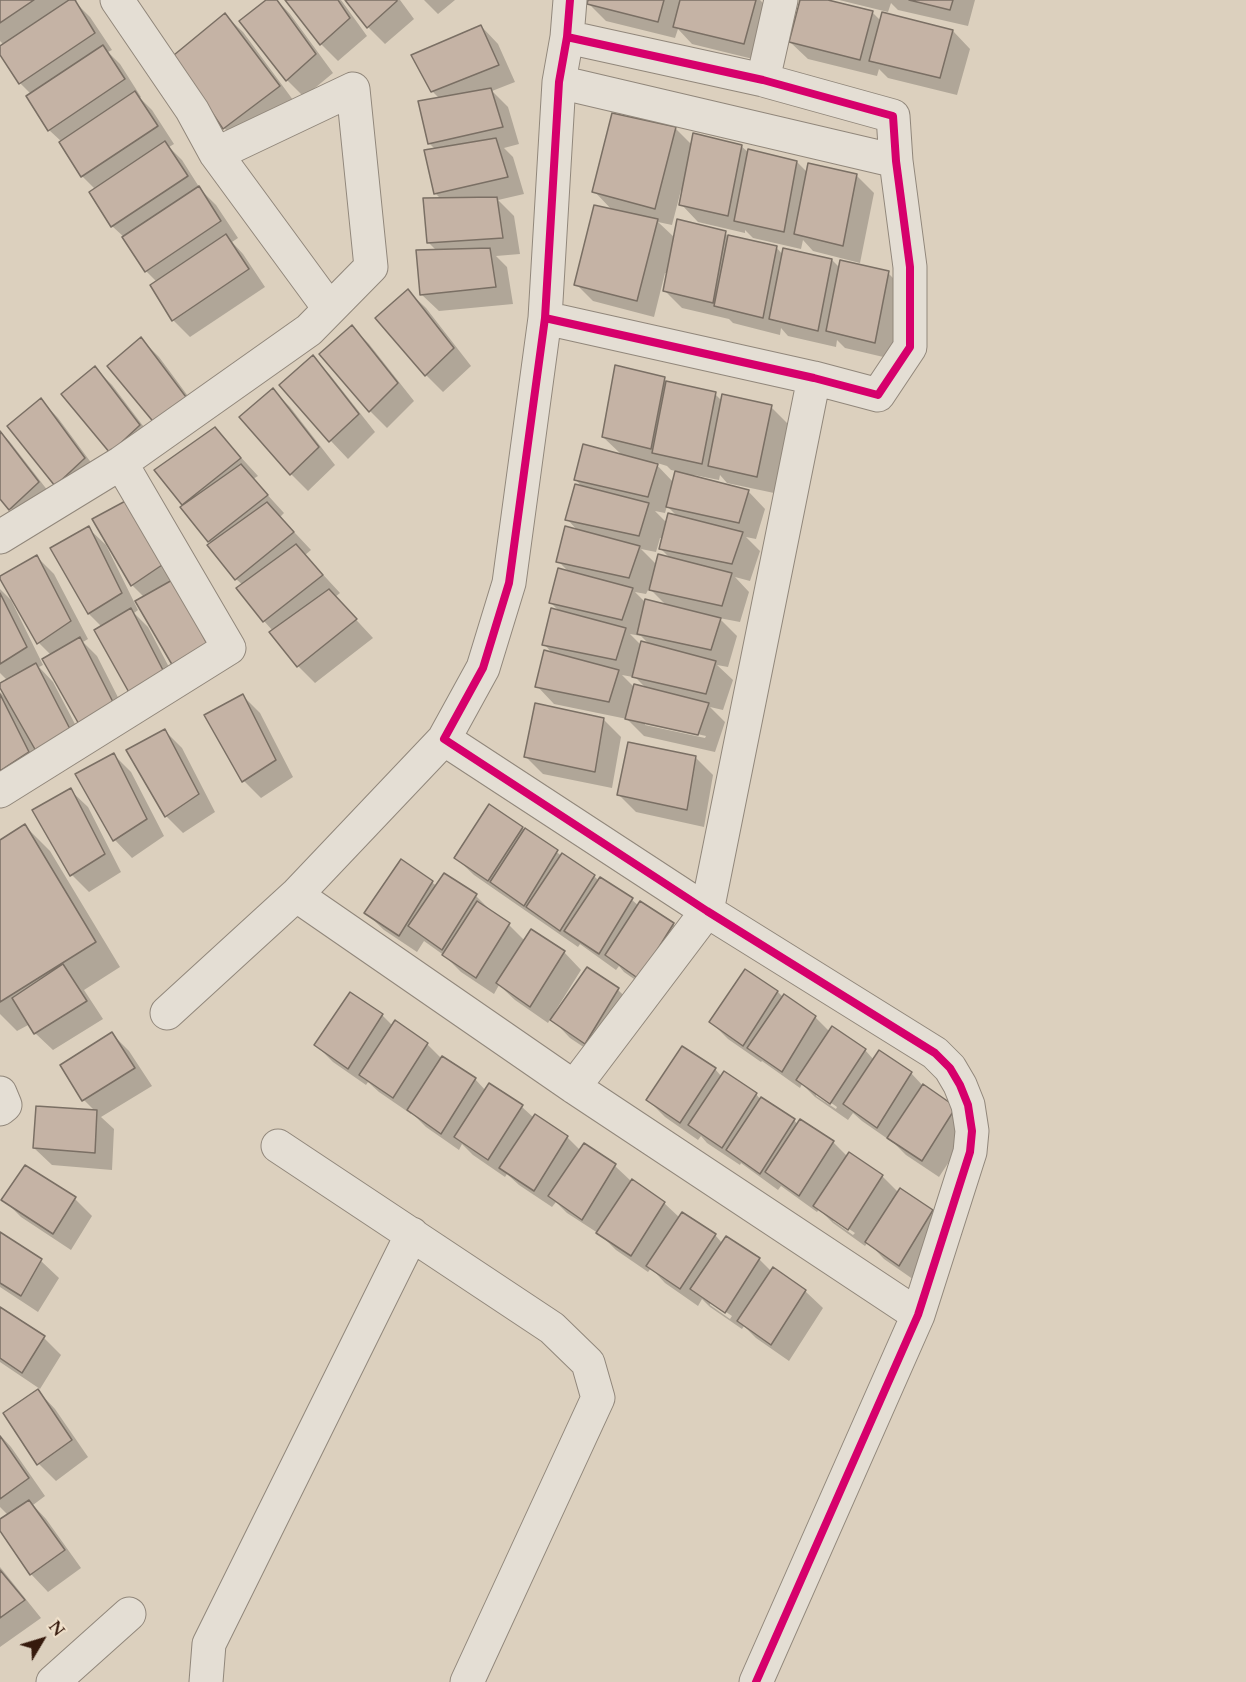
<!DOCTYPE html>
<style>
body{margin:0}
#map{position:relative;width:1246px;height:1682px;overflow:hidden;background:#dcd0be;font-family:Cardo,serif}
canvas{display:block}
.north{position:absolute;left:12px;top:1610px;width:60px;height:60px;-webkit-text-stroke:4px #f1e2cc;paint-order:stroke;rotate:52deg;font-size:16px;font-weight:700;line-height:24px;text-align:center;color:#361a0d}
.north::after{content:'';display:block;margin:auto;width:21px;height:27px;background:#361a0d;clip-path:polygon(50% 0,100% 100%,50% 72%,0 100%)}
</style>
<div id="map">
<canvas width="1246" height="1682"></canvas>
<div class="north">N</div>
</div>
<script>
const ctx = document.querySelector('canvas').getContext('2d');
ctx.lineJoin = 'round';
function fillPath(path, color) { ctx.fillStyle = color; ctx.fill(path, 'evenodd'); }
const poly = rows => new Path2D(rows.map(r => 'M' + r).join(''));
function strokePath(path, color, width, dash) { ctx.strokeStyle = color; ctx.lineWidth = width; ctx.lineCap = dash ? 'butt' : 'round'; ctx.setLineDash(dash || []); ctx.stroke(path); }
fillPath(poly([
 [0,0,77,0,75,2,90,17,112,50,108,52,120,64,141,97,140,98,152,110,174,144,169,147,182,160,201,190,216,205,238,238,232,242,243,254,265,287,190,337,173,320,157,282,146,271,125,238,112,226,95,189,82,176,62,142,49,130,31,94,20,83,0,52,0,48,4,45,0,41],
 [268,0,277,0,290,14,333,73,304,97,287,80,241,21],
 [287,0,341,0,367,36,338,61,321,44],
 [347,0,400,0,414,19,385,44,368,27],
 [424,0,455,0,438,14],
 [590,0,760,0,774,14,761,61,692,44,678,29,675,38,606,21,589,4],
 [801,0,822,0,872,12,881,21,883,14,953,31,970,49,957,95,888,78,879,69,877,76,808,59,790,42],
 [839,0,975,0,968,26,898,10,891,3,888,12],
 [225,15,243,32,296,104,242,145,224,128,176,55],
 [481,26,498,44,515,82,492,91,508,107,519,144,504,148,513,157,524,194,498,200,514,216,520,254,496,256,507,267,513,304,439,311,421,294,437,251,428,242,442,200,435,193,436,150,429,143,440,99,432,91],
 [675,128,692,145,741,146,749,153,797,162,808,173,857,176,874,193,860,263,813,251,803,240,801,249,753,238,745,230,745,233,698,222,681,204,683,190,681,190,672,225,658,222,675,238,725,233,728,236,776,247,783,255,832,260,840,268,888,273,905,290,892,359,845,348,837,340,836,347,788,336,781,328,780,335,733,323,729,319,682,308,665,291,668,274,665,273,654,317,593,301,576,284,613,211,594,191],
 [408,291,426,308,471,366,443,392,426,375],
 [352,327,369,344,414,401,387,428,370,411],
 [141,339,159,357,202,415,109,366],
 [313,358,330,375,375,432,348,459,331,441,281,385],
 [95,368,112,385,156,443,128,469],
 [664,379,668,383,715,394,722,401,771,407,788,424,774,493,727,483,720,475,719,480,694,475,694,478,748,491,765,509,756,539,746,537,760,551,750,581,735,577,749,592,740,622,719,618,737,636,728,667,717,665,733,680,723,710,710,707,725,722,715,752,644,736,627,719,554,704,537,686,553,654,544,644,560,612,551,603,569,572,558,561,578,531,567,519,583,488,576,480,623,456,603,437],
 [654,462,667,466,671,470,676,471,673,482],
 [667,506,678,517,667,523,655,511,665,513],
 [660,538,663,538,660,548,671,559,657,565,641,549,656,552],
 [649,588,666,605,646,603,635,592,646,594],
 [630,634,641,636,650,645,642,646],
 [622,675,633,677,633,675,646,688,634,687],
 [645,722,706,736,705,738,645,725],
 [273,390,290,407,335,465,308,491,291,474,241,417],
 [41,400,58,418,101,476,74,502,9,426],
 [215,429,258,476,253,479,284,513,280,517,311,550,305,555,340,593,335,597,373,638,315,683,298,666,273,631,264,621,239,588,243,585,236,579,211,544,182,508,185,506,157,471],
 [0,431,10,442,55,500,27,526,0,497],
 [131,499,224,664,145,598,132,585],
 [88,528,106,545,138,610,134,613,148,627,182,692,102,627,89,614,52,548],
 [37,557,54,574,88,639,83,642,97,656,130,721,51,655,39,643,1,578],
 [0,589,11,600,43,665,39,667,53,682,87,747,34,748,45,770,0,776,0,692,6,698,2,688,0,689,0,682,1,684,8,681,0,673],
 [243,696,260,713,293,777,261,798,244,781,206,716],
 [536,705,604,720,621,737,612,788,543,774,525,756],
 [165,731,182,748,215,812,183,833,166,816],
 [114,755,131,772,164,836,132,858,115,840,77,775],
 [696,758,713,775,704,827,636,812,618,794],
 [70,790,88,807,121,872,89,892,72,875,34,810],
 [25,826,50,851,120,967,84,990,103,1019,53,1050,35,1033,30,1024,17,1031,0,1014,0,842],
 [522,828,562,856,594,876,599,881,601,879,632,900,639,906,673,924,690,942,657,995,624,972,619,966,616,970,580,944,578,947,474,875,456,858],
 [401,861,437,886,476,896,493,913,509,925,525,941,564,952,581,970,554,1013,556,1014,587,969,618,990,636,1007,603,1060,570,1038,551,1018,548,1023,515,1000,499,985,494,994,461,972,445,956,424,941,417,952,384,930,366,913],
 [778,992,783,997,815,1017,830,1032,865,1050,874,1060,911,1073,924,1087,973,1125,939,1177,906,1155,895,1144,862,1121,853,1113,848,1120,815,1097,802,1084,800,1088,762,1061,761,1062,728,1039,711,1022],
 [816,1092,837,1107,836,1109,816,1096],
 [382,1015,393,1026,427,1044,442,1059,475,1079,486,1091,522,1107,534,1118,535,1116,567,1137,580,1150,584,1145,615,1166,632,1182,664,1203,680,1218,715,1235,723,1244,759,1259,772,1272,805,1291,823,1308,789,1361,756,1338,744,1326,742,1329,710,1307,702,1299,698,1306,665,1283,651,1268,648,1272,616,1250,601,1235,567,1213,556,1202,552,1207,519,1185,507,1174,505,1177,473,1155,462,1144,459,1150,426,1127,412,1113,411,1114,379,1092,368,1082,366,1085,333,1062,316,1045],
 [710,1301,732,1316,730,1319,710,1305],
 [112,1034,129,1051,152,1086,101,1117,114,1129,112,1170,52,1165,34,1148,96,1112,84,1100],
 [715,1069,722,1077,756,1094,761,1100,794,1120,798,1125,833,1142,848,1157,882,1176,899,1193,900,1190,932,1211,950,1229,917,1282,884,1259,868,1242,865,1246,833,1223,819,1209,817,1212,781,1186,778,1190,741,1163,740,1165,707,1143,701,1136,698,1140,665,1117,648,1100],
 [833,1218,855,1233,853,1235,833,1221],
 [25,1167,75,1199,92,1216,71,1250,21,1217,3,1199],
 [0,1233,41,1261,59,1278,38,1312,0,1287],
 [0,1309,44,1338,61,1355,40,1389,0,1362],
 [38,1391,55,1409,88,1457,56,1481,39,1464],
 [0,1435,11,1447,45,1496,33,1505,46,1519,81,1568,48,1592,31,1574,0,1528,0,1521,8,1515,0,1507],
 [0,1567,41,1618,0,1647]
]), '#0003');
const building = poly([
 [0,0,34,0,0,23,0,0],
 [69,0,75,0,95,33,19,84,0,55,0,46,69,0],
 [266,0,277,0,316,54,286,81,239,21,266,0],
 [285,0,338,0,350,18,320,45,285,0],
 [345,0,397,0,397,1,367,28,345,0],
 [588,0,664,0,658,22,587,4,588,0],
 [680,0,756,0,744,44,673,27,680,0],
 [800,0,828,0,873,11,860,60,789,42,800,0],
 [909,0,953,0,950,10,909,0],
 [882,12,953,30,940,78,869,61,882,12],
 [225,13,280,86,223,129,174,55,225,13],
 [481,25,499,65,431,92,411,55,481,25],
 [103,45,125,79,48,131,26,96,103,45],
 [491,88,503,127,428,144,418,101,491,88],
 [135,91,158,126,81,177,59,142,135,91],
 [612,113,676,127,655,209,592,192,612,113],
 [693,133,742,145,728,216,679,205,693,133],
 [496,138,508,177,434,194,424,150,496,138],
 [165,141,188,176,111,227,89,192,165,141],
 [748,149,797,161,784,232,734,221,748,149],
 [808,163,857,174,843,246,794,234,808,163],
 [199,186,221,221,145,272,122,237,199,186],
 [497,197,503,238,427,243,423,198,497,197],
 [594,205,658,219,637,301,574,285,594,205],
 [677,219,726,231,713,303,663,291,677,219],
 [226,234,249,269,172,321,150,285,226,234],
 [728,235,777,246,763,318,714,306,728,235],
 [490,248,496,287,420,295,416,250,490,248],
 [783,248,832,259,818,331,769,319,783,248],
 [840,260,889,271,875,343,826,331,840,260],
 [408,289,454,348,425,376,375,318,408,289],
 [352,325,398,383,369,412,319,354,352,325],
 [141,337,186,397,156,425,107,366,141,337],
 [313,355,359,414,329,442,279,385,313,355],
 [615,365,665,377,651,449,602,437,615,365],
 [95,366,140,425,110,453,61,394,95,366],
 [666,381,716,392,702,464,652,453,666,381],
 [273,388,319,447,290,475,239,417,273,388],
 [722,394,772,405,757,477,708,466,722,394],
 [41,398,85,458,55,486,7,426,41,398],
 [215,427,241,458,182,505,154,470,215,427],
 [0,431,39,482,9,510,0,499,0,431],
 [583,444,658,464,648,497,574,480,583,444],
 [241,464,268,495,208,542,180,507,241,464],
 [675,471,749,490,739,523,666,507,675,471],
 [575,484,649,503,639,536,565,520,575,484],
 [131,498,165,563,131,586,92,519,131,498],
 [267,502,294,532,235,580,207,545,267,502],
 [668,513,743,532,732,564,659,549,668,513],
 [89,526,122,593,88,614,50,548,89,526],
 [565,526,640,546,629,578,556,562,565,526],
 [296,544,323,575,263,622,236,588,296,544],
 [658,554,732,573,722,606,649,590,658,554],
 [37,555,71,621,37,644,0,579,0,576,37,555],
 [558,568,633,588,622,620,549,603,558,568],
 [174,579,208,646,174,668,135,601,174,579],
 [329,589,357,619,297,667,269,632,329,589],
 [0,593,27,647,0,664,0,593],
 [645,599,721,618,711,650,637,634,645,599],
 [131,608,165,674,131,696,94,630,131,608],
 [551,608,626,628,616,660,542,645,551,608],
 [80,637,114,704,80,726,42,659,80,637],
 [641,641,716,661,706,694,632,677,641,641],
 [544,650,619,670,609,702,535,687,544,650],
 [36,663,70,729,36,751,0,688,0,683,36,663],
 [634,684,709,703,698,735,625,719,634,684],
 [0,694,29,752,0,771,0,694],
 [243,694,276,760,242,782,204,715,243,694],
 [535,703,604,718,595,772,524,757,535,703],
 [165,729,199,794,165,817,126,750,165,729],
 [628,742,696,756,687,810,617,795,628,742],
 [114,753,147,819,113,841,75,774,114,753],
 [71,788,105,854,70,876,32,810,71,788],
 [489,804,523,827,488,881,454,858,489,804],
 [25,824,96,942,0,1002,0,840,25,824],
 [525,828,558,850,524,906,490,882,525,828],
 [562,853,595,875,560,931,526,907,562,853],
 [401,859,433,881,399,936,364,913,401,859],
 [444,873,477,894,442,950,408,926,444,873],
 [600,877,633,898,599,954,564,931,600,877],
 [477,901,510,923,476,978,442,955,477,901],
 [640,901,674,923,639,979,605,955,640,901],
 [531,929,565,951,530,1007,496,983,531,929],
 [63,964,87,1001,34,1034,12,998,63,964],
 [587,967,619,988,585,1044,550,1020,587,967],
 [745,969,778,991,743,1046,709,1022,745,969],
 [350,992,383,1014,348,1069,314,1045,350,992],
 [784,994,816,1016,782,1072,747,1048,784,994],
 [395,1020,428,1043,393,1098,359,1075,395,1020],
 [832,1026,866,1049,830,1104,796,1080,832,1026],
 [112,1032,135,1068,82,1101,60,1065,112,1032],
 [682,1046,716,1068,680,1123,646,1100,682,1046],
 [879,1050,912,1072,877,1128,843,1104,879,1050],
 [442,1056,476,1078,441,1134,407,1110,442,1056],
 [724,1071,757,1093,722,1148,688,1125,724,1071],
 [489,1083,523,1105,488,1160,454,1137,489,1083],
 [923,1084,956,1107,922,1161,887,1138,923,1084],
 [761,1097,795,1119,760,1174,726,1150,761,1097],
 [36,1106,97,1110,95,1153,33,1148,36,1106],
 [535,1114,568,1136,534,1191,499,1168,535,1114],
 [800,1119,834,1141,799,1196,765,1172,800,1119],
 [584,1143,616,1164,582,1220,548,1196,584,1143],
 [849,1152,883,1175,848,1230,813,1206,849,1152],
 [25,1165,76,1197,53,1234,1,1200,25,1165],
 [632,1179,665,1202,631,1256,596,1233,632,1179],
 [900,1188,933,1210,899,1266,865,1242,900,1188],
 [682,1212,716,1234,680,1289,646,1266,682,1212],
 [0,1232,42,1259,21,1296,0,1283,0,1232],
 [726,1236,760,1258,725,1313,690,1289,726,1236],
 [773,1267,806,1290,771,1345,737,1321,773,1267],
 [0,1307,45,1336,22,1373,0,1358,0,1307],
 [38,1389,72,1440,37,1465,3,1413,38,1389],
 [0,1436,29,1478,0,1499,0,1436],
 [29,1500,65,1550,30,1575,0,1531,0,1519,29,1500],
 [0,1570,25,1600,0,1618,0,1570]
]);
fillPath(building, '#c5b3a5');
strokePath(building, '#7a6f64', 1.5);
const street = poly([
 [117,0,192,110,216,154,329,308],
 [570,0,567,37,559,82,545,318,509,583,483,668,444,739,707,911,935,1053,950,1068,960,1085,968,1105,972,1131,970,1152,918,1315,756,1682],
 [763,80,781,0],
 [559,82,896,161],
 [545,318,814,378,878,395,910,347,910,267,896,161,893,116,763,80,567,37],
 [0,537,121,463,309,330,371,267,353,89,216,154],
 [0,791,229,648,121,463],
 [296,895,574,1087,918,1315],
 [167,1013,296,895,444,739],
 [574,1087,707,911,814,378],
 [0,1093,5,1105,0,1109],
 [278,1146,552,1328,588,1363,598,1398,467,1682],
 [53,1682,129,1614],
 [206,1682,209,1644,412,1234]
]);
strokePath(street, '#91877b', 35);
strokePath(street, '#e4ded4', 33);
strokePath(poly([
 [570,0,567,37,559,82,545,318,509,583,483,668,444,739,707,911,935,1053,950,1068,960,1085,968,1105,972,1131,970,1152,918,1315,756,1682],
 [545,318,814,378,878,395,910,347,910,267,896,161,893,116,763,80,567,37]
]), '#d6006c', 8);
</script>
